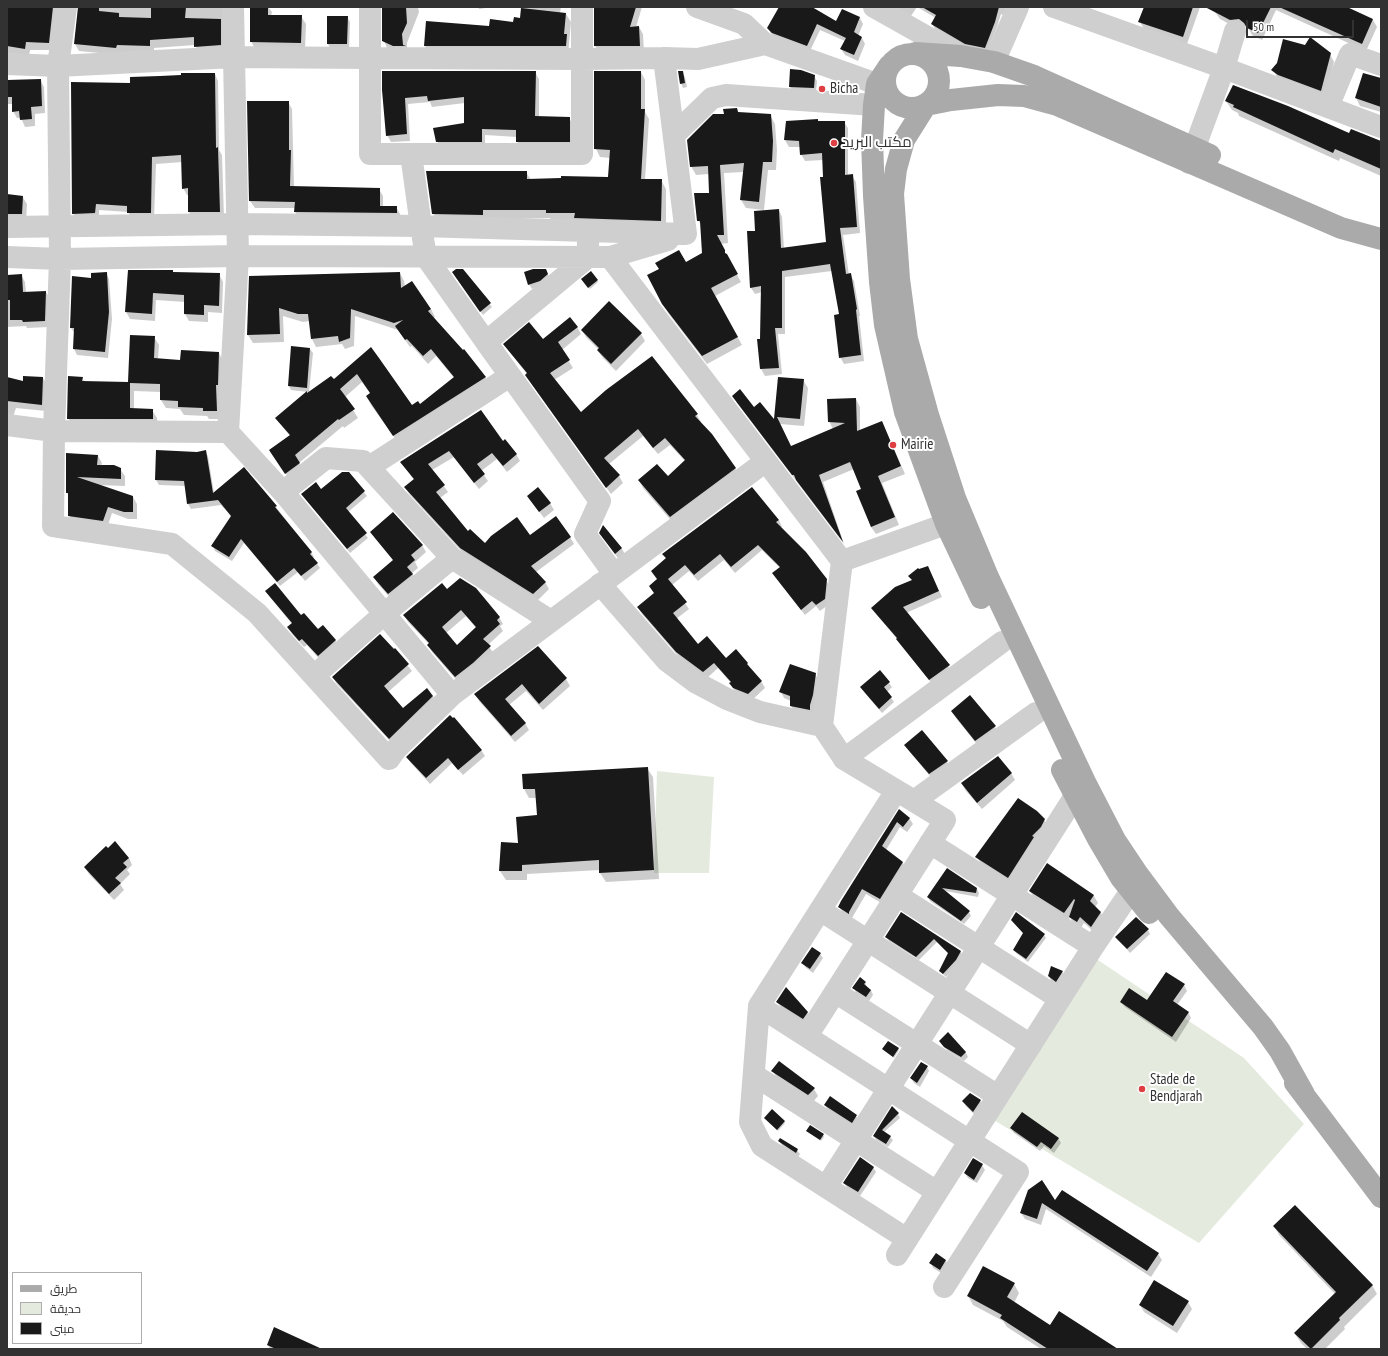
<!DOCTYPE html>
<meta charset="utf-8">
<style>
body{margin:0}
#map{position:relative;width:1388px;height:1356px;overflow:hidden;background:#fff;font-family:"PT Sans Narrow",Cairo,sans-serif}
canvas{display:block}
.frame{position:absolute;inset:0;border:8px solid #323232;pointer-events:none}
.legend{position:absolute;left:12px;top:1272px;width:130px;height:72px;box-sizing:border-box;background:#fff;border:1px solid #adadad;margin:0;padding:5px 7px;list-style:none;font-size:12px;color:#323232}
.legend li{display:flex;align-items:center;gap:8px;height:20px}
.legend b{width:20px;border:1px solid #adadad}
.scale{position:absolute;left:1246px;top:20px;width:108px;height:18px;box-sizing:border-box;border:2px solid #323232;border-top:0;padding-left:5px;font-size:12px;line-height:14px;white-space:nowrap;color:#323232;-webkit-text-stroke:3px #fff;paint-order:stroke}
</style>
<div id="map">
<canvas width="1388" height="1356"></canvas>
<div class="frame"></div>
<ul class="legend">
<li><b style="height:5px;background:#aaa"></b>طريق</li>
<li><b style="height:11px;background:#e4ebde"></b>حديقة</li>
<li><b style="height:11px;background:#191919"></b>مبنى</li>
</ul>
<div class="scale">50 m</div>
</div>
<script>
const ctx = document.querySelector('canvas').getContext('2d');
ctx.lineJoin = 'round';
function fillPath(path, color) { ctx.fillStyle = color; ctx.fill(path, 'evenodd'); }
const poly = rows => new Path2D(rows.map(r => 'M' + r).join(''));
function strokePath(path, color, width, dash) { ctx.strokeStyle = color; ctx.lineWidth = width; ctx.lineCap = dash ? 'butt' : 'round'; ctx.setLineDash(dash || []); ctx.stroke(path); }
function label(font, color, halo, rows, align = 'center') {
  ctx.font = font + ' "PT Sans Narrow",Cairo,sans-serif'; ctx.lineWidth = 4; ctx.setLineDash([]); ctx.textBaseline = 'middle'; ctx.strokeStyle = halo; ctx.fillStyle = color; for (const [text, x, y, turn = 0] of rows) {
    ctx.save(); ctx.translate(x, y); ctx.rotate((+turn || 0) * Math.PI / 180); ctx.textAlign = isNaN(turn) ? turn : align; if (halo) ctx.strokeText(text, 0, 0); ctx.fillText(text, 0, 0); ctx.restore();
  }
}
fillPath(poly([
 [657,771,714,777,709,873,654,873],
 [1095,958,1244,1058,1304,1124,1199,1243,992,1119]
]), '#e4ebde');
fillPath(poly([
 [7,7,60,7,53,50,30,50,29,56,7,53],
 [79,7,225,7,225,53,200,54,195,45,154,48,154,53,120,55,79,51,75,44],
 [251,7,268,7,272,12,271,16,301,16,306,24,305,50,255,49,251,41],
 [384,7,418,7,419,12,407,43,407,50,388,50,384,41],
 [478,7,492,7,479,9],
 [522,7,561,7,560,13,566,14,571,22,568,55,430,54,425,46,490,27,514,23,521,19],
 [595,7,642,7,636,27,639,27,643,34,644,53,600,53,595,46],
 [775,7,810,7,836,23,842,10,860,18,863,24,858,36,862,38,865,44,858,61,845,55,841,49,845,41,820,30,810,51,776,39,771,34,768,28,779,9],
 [895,7,1010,7,1005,16,1001,14,997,27,987,52,969,49,935,29,932,24,936,18,917,7,911,16],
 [1145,7,1200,7,1187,44,1144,29,1140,22],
 [1218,7,1344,7,1373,20,1377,27,1366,51,1276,10,1262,40,1252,35,1249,29,1244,26,1235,27,1220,19,1215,12],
 [347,17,350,22,349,48,330,48,328,44],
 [1330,54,1334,62,1325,98,1277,77,1273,70],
 [384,72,535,72,539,79,539,117,569,118,573,125,573,148,520,148,517,141,517,137,485,135,485,148,441,148,437,141,465,124,465,103,432,107,430,102,408,104,410,141,391,142,387,135],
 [641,72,645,80,645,112,649,119,645,180,661,180,666,189,666,229,552,222,550,218,487,218,438,222,433,213,526,172,531,180,609,178,611,158,600,157,596,149],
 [682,72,685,77,687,87,683,88,681,83],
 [215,74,218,81,219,150,222,155,224,218,193,219,189,212,189,195,187,195,183,188,182,162,156,164,154,219,132,219,128,212,99,210,99,220,77,220,73,213,131,84],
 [814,76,817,81,816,93,792,91,790,86],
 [1381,79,1381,112,1360,106,1356,98],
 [40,80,44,87,45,113,35,114,35,126,25,127,21,118,17,118,13,111,13,104,7,104,7,81],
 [1226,101,1381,142,1381,176,1340,158,1339,161,1239,116,1238,113,1232,110],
 [288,102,292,109,294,187,379,189,383,196,383,207,396,207,400,214,401,220,300,219,295,212,296,208,255,208,250,201],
 [737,109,739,114,770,115,775,124,777,150,776,170,768,170,764,210,746,208,741,200,744,172,724,173,728,243,720,244,741,282,715,296,742,345,707,364,668,313,663,304,660,269,686,263,703,254,702,227,698,220,710,194,709,174,696,175,691,166,725,114],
 [818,120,819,122,844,122,848,128,848,176,852,176,856,182,860,233,843,235,849,275,850,274,854,281,860,316,859,316,864,361,844,364,840,357,840,315,832,271,785,277,785,334,778,334,782,374,765,376,761,369,758,340,761,340,762,292,755,294,751,288,756,232,779,210,782,217,784,249,827,243,823,160,805,161,801,154,801,147,789,147,785,140,787,122],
 [7,195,22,196,27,204,26,222,7,223],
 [462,270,492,307,483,315,455,276],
 [546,270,550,279,542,285,532,289,529,284],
 [128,271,219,274,223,282,222,313,208,312,208,322,189,321,185,314,185,302,156,300,155,321,130,319,126,312],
 [106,273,109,279,112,319,108,358,77,355,74,349,75,334,71,328,92,279],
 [400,273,404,281,405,287,431,309,435,317,433,318,485,377,490,385,399,444,371,405,367,397,371,394,362,382,345,397,358,418,344,428,343,426,299,463,303,471,291,481,270,451,290,436,276,418,308,392,291,390,289,386,310,349,313,353,309,392,333,381,370,349,412,407,420,406,454,378,436,356,428,364,412,346,410,347,398,330,355,316,354,346,345,349,342,344,316,347,312,339,310,321,303,322,283,316,284,342,253,343,248,335,250,277],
 [21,275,25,282,26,292,46,292,50,298,49,327,27,328,26,326,7,327,7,276],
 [597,280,598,282,590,289,583,281],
 [577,327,581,334,562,350,573,368,554,380,581,413,697,415,701,422,700,423,735,468,739,476,674,524,643,488,639,480,668,477,685,461,670,445,658,454,643,436,609,464,619,476,623,483,611,494,531,382,527,374,509,351,504,344,542,340],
 [582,330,641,334,645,341,616,371,603,358,598,351,599,350,586,337],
 [154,337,159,345,158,359,181,361,219,353,223,361,221,419,209,419,207,416,184,415,180,409,166,408,161,400,161,392,134,391,134,409,152,410,157,418,157,427,73,427,68,418,82,378,85,382,129,383],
 [7,378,24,382,43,378,47,385,46,411,16,408,13,417,7,416],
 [779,378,803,380,808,388,804,426,780,424,791,447,833,429,829,421,856,399,860,407,860,431,882,422,905,474,882,483,899,525,876,534,871,527,858,492,863,490,854,469,823,482,844,544,737,403,733,396,775,422],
 [480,411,503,442,516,454,520,461,507,472,497,459,481,471,488,481,479,489,454,457,432,470,448,492,440,498,468,533,485,544,530,537,570,537,574,544,536,572,545,582,549,589,537,601,465,555,409,494,405,487,414,480,401,462],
 [205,452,208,456,214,493,276,507,311,552,314,557,313,558,320,568,305,581,298,572,280,586,244,543,232,561,215,551,213,546,232,517,221,505,191,509,188,504,186,486,159,485,156,480,197,453],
 [67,454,98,456,102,463,101,466,120,469,125,476,125,486,98,485,133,497,137,504,137,519,128,519,112,513,107,528,73,523,69,515,69,496,67,493],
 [349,473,367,496,348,512,368,538,350,553,302,494,321,490],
 [528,497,550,503,554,510,544,518],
 [779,520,782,527,780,528,826,580,830,587,828,605,820,611,816,606,805,615,777,579,780,568,762,550,735,573,724,560,698,581,689,571,672,585,689,609,676,619,698,645,725,660,747,663,751,670,761,681,765,688,752,700,734,690,731,683,718,668,707,678,680,658,642,614,638,607,655,593,658,580,666,559,664,554],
 [603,527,622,549,626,556,620,561,605,540],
 [371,532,422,545,426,552,415,562,418,568,412,573,417,581,393,601,378,584,374,577,394,561,376,539],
 [931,573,942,597,906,613,952,671,933,685,898,640,876,614,872,608],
 [266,591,301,616,318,630,335,640,339,647,322,662,307,645,304,647,292,634,288,628,292,624,270,597],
 [447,591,499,617,503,624,500,626,503,631,488,645,494,654,459,683,432,652,428,645,429,644,408,622,404,615],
 [466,616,476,628,457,646,446,633],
 [538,648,566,679,570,686,543,710,526,691,509,705,525,723,529,730,515,742,479,701,475,694],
 [395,650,412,671,388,692,403,709,433,696,436,702,393,744,336,683,333,677],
 [880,672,892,687,887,692,894,702,882,713,864,692],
 [815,674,819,681,813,716,795,712,791,706,791,701,784,698,781,692],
 [970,696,995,727,999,734,980,748,956,718,952,711],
 [921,732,947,762,951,769,934,781,910,752,906,745],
 [481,750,485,756,463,775,452,763,430,784,411,763,407,757],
 [647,768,653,777,659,879,606,882,600,873,600,870,527,874,527,880,506,880,500,871,538,816,537,798,529,798,524,789,523,775],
 [1011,773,1015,780,982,809,966,791,962,784],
 [899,811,909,818,913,824,907,832,900,827,886,850,903,863,906,868,883,904,866,894,852,918,843,913,839,907],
 [1044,820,1049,827,1012,884,981,864,977,857],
 [115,843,129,858,132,865,127,870,130,874,120,884,124,890,114,900,89,874,85,868],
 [1047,865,1094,896,1098,903,1095,907,1101,913,1105,920,1095,933,1084,923,1081,928,1074,924,1070,917,1068,920,1034,898,1030,891],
 [947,870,977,889,979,893,978,897,945,891,969,912,971,916,964,924,930,901,928,897],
 [901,914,961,952,963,956,958,964,946,977,940,971,949,954,937,942,919,960,889,941,886,937],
 [1012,920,1044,935,1046,938,1028,962,1016,953,1014,950,1024,934],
 [1148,930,1150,934,1130,953,1117,937],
 [820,954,823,958,813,973,805,967,803,963],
 [1062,972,1065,976,1059,986,1051,981,1049,976],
 [865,982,867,988,871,990,873,995,869,1001,856,993,854,988],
 [1184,985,1187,991,1177,1005,1188,1012,1191,1018,1176,1042,1125,1007,1121,1002,1147,1002],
 [777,1002,807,1012,811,1020,807,1026,782,1009],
 [948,1034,966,1053,968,1057,964,1061,948,1051,943,1046,940,1041],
 [898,1048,899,1050,894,1058,883,1049],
 [927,1067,929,1071,920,1087,914,1083,911,1078],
 [773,1071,814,1089,818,1096,813,1102,777,1079],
 [980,1101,983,1105,976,1116,966,1106,964,1102],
 [825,1105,856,1116,860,1123,856,1129,829,1112],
 [898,1114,900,1118,884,1132,890,1137,893,1140,888,1147,876,1140,874,1136],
 [765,1118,784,1121,785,1123,778,1131],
 [1011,1128,1058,1138,1061,1143,1054,1153,1044,1146,1040,1151,1014,1133],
 [807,1131,823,1135,824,1137,821,1141],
 [779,1141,797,1150,800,1154,798,1157,782,1146],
 [982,1165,985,1170,977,1183,968,1178,965,1173],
 [873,1167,876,1172,860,1196,847,1188,844,1183],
 [1029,1190,1055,1202,1158,1254,1162,1260,1151,1277,1046,1209,1041,1225,1025,1219,1021,1213],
 [1274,1226,1372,1285,1377,1294,1344,1327,1345,1329,1325,1349,1307,1349,1301,1343,1295,1334,1335,1294,1279,1235],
 [937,1254,946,1261,948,1265,943,1274,933,1268,931,1263],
 [1014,1284,1019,1293,1014,1303,1051,1326,1111,1349,1041,1349,1007,1327,1003,1321,973,1305,968,1296],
 [1188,1302,1192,1309,1177,1333,1144,1312,1140,1305],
 [268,1345,320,1349,270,1349]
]), '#0003');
fillPath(poly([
 [7,7,53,7,49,43,26,42,25,49,7,46],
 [78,7,99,7,99,11,119,13,119,17,151,18,151,7,186,7,185,18,221,19,221,45,194,47,194,37,150,40,150,46,117,45,116,48,74,44],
 [250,7,268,7,268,15,302,15,301,43,250,42],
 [382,7,406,7,407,23,402,34,403,45,406,46,393,46,382,41],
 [594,7,636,7,630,27,639,26,640,46,594,46],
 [779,7,812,7,836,21,842,9,860,17,854,32,862,37,854,55,840,49,846,38,817,24,807,46,772,33,767,28],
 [922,7,999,7,995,22,985,48,965,44,931,24,936,15],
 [1144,7,1193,7,1183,37,1138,22],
 [1205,7,1271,7,1258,33,1247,28,1244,23,1239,19,1230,20],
 [1279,7,1347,7,1373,19,1362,44],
 [521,8,566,13,564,34,567,34,566,46,424,46,426,21,489,26,490,19,513,22,514,17,520,18],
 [327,16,348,16,347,44,327,44],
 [1310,37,1331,53,1321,91,1278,75,1271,70,1277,63,1283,39,1305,45],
 [790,69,801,70,815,75,814,88,789,87],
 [382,71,536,71,535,116,570,117,570,142,516,142,516,130,482,129,482,142,436,142,433,128,464,123,464,97,428,101,427,96,405,98,407,134,386,136,382,90],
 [594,71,641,71,641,109,645,109,641,179,662,179,661,221,574,218,575,213,546,213,546,210,483,210,483,215,432,214,426,171,527,171,527,179,561,178,561,176,608,177,610,150,594,149],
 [678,71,683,71,685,83,680,84],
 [181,73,215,73,216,148,218,147,220,212,188,212,188,188,182,189,181,155,152,157,151,213,127,213,127,206,96,204,95,213,72,214,71,82,130,83,130,77,160,76,181,75],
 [1363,73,1381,78,1381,107,1355,98],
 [41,79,42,106,31,107,32,119,20,120,19,111,12,112,12,97,7,97,7,80],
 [1233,85,1288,106,1349,133,1351,129,1381,141,1381,169,1335,149,1333,153,1233,107,1234,105,1225,101],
 [247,101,289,101,289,150,291,150,290,186,380,188,380,206,397,206,397,213,294,212,295,202,249,201],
 [737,108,738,112,771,114,773,141,772,162,763,162,759,202,740,200,744,163,720,165,724,235,717,235,725,250,725,253,727,254,738,274,711,288,738,337,702,356,662,304,647,275,659,269,655,263,679,250,686,262,702,253,700,221,697,221,694,193,709,193,708,166,690,167,687,140,713,114,724,114,723,109],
 [818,119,818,121,845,121,845,175,853,174,857,227,840,228,846,274,851,273,857,309,856,310,861,355,839,358,834,315,839,314,830,264,782,271,782,328,775,328,779,368,760,369,757,339,760,339,761,286,750,288,747,231,755,231,754,211,779,209,781,248,826,242,820,177,823,177,822,153,800,155,799,141,784,140,786,121],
 [7,194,23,196,22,214,7,214],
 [456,269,463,269,491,303,480,312,452,272],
 [533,269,546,269,548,274,540,281,528,285,524,272],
 [128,270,173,270,173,272,220,273,219,306,204,305,204,315,184,314,184,295,153,293,152,314,125,312],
 [591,271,598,280,588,288,581,279],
 [107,272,109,312,105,352,73,349,74,328,70,328,72,276,91,278,91,273],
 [400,272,401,288,412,281,431,309,428,311,463,350,464,349,486,377,393,436,366,396,370,393,357,374,340,389,355,409,339,420,338,419,295,455,300,463,285,474,269,450,290,435,275,418,307,391,307,393,331,376,334,379,371,347,379,358,412,405,418,401,420,404,454,377,431,349,423,356,407,339,405,340,395,326,403,320,394,323,351,309,350,338,339,342,338,336,311,339,308,314,298,314,279,308,280,334,247,335,249,276],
 [22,274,23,292,46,291,45,321,23,322,22,320,10,320,10,300,7,300,7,275],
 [609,301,642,333,611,364,597,350,599,348,581,330],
 [570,317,578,327,558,342,570,360,550,373,581,412,606,390,652,356,698,414,695,416,712,434,736,468,670,517,638,480,657,464,668,476,685,460,665,438,653,448,638,429,604,458,620,475,606,488,525,375,527,373,503,344,529,322,543,339],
 [130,335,155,336,154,358,180,360,181,350,219,352,218,385,216,385,217,411,203,411,203,408,178,407,178,401,160,400,160,384,130,383,130,408,153,409,153,419,67,419,68,376,83,377,82,381,128,382],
 [291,346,310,348,307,388,288,386],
 [23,376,43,377,42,405,7,401,7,377,23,381],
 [778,377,804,379,800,419,777,417,791,446,845,423,828,422,827,399,856,398,857,431,882,421,901,466,878,476,895,517,871,527,856,491,861,489,850,462,819,475,843,542,796,480,794,475,792,475,732,396,740,389,754,407,760,402,774,419],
 [481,410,503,441,505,439,517,454,503,466,492,453,477,464,485,474,474,483,449,451,428,464,445,485,436,492,468,531,470,529,485,543,491,536,517,517,530,535,556,516,571,537,531,566,546,582,533,594,460,548,404,487,414,479,400,462],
 [156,450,197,452,206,450,213,493,244,467,277,506,275,507,312,552,310,554,318,563,301,576,294,568,277,582,241,539,229,557,211,546,231,516,218,500,187,504,184,481,155,480],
 [66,453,98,455,97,465,114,465,121,468,121,479,77,477,133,496,133,512,124,512,108,507,103,521,68,516,68,493,66,493],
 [342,472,349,472,365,491,346,508,367,533,347,549,301,494,316,482,321,489],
 [538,487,551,503,539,512,527,496],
 [752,487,779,520,776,522,806,552,827,579,825,599,816,605,812,601,801,610,772,573,780,567,758,545,731,567,720,554,694,575,685,565,668,579,687,602,673,613,698,644,707,636,726,658,736,649,748,663,747,664,762,681,748,694,733,688,729,683,731,682,714,663,703,672,676,652,637,607,654,593,649,586,657,579,651,571,666,558,662,554],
 [393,512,423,545,411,555,415,560,407,567,413,574,388,594,373,577,393,560,370,532],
 [603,525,622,548,615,554,599,533],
 [928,566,939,591,903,607,950,665,929,680,896,639,897,638,871,608,895,587,912,580,908,576,918,568,919,569],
 [460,578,476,588,500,617,497,620,500,624,483,639,491,646,473,663,455,677,427,645,429,643,403,615,442,583,447,589],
 [461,610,476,627,457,645,442,627],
 [275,583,301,615,304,613,318,629,323,625,336,640,318,656,302,639,299,641,287,627,292,623,265,591],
 [380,634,394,649,395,648,409,664,384,686,403,708,427,688,433,696,389,739,332,677],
 [538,646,567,678,539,704,522,684,505,699,526,723,511,736,474,694],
 [790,664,816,673,813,695,810,705,810,710,790,706,790,696,779,692],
 [880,670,890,682,884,687,892,697,879,709,860,687],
 [970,695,996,726,975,741,951,711],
 [450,715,453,718,454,717,482,750,458,770,448,758,426,778,406,757],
 [922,730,948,761,929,774,904,745],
 [998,756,1012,773,977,803,961,783],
 [648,767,654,870,599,873,599,860,522,865,522,871,499,871,501,842,518,843,516,817,537,815,535,789,523,789,522,774],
 [1018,798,1037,811,1045,819,1041,827,1032,836,1034,837,1008,878,975,857],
 [899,809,910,818,903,827,897,822,882,846,903,862,880,899,862,889,849,912,849,914,838,907,841,901],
 [115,841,129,858,123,863,127,867,115,878,121,883,109,894,84,867,106,846,108,848],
 [1047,863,1094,895,1090,901,1101,912,1091,927,1080,917,1077,922,1069,917,1075,900,1074,899,1064,913,1029,891],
 [947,868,977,888,976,893,942,888,970,911,961,921,927,897],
 [901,912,961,951,956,960,943,974,939,971,948,953,934,939,916,957,885,937],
 [1016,912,1045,934,1026,959,1013,950,1023,933,1011,920],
 [1136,917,1149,929,1127,949,1115,937],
 [812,947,821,953,810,969,801,963],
 [1051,966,1063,971,1056,982,1048,976],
 [1166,972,1185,984,1173,1001,1189,1012,1172,1037,1120,1002,1129,988,1147,1000],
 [860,977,866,982,864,984,871,990,866,997,852,988],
 [786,987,808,1012,803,1019,776,1002],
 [948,1032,966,1052,961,1057,944,1047,939,1041],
 [888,1041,899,1048,893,1057,882,1049],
 [779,1061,815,1088,808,1095,771,1071],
 [921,1062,928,1066,917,1083,910,1078],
 [970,1093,981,1100,973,1112,962,1101],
 [830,1096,857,1115,852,1123,824,1105],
 [892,1106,899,1113,882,1130,891,1136,886,1144,873,1136],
 [772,1109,785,1121,777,1130,764,1118],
 [1022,1112,1059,1138,1051,1149,1041,1142,1037,1147,1010,1128],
 [810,1125,824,1134,820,1140,806,1131],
 [780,1138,798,1149,796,1153,778,1141],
 [860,1157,874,1167,858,1192,843,1183],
 [973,1158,983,1164,974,1180,964,1173],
 [1042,1180,1055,1200,1062,1190,1159,1253,1147,1271,1042,1203,1037,1219,1020,1213,1028,1190],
 [1295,1205,1373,1285,1339,1318,1340,1320,1311,1349,1294,1333,1336,1292,1273,1226],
 [936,1253,946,1260,940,1270,929,1263],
 [983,1266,1015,1283,1007,1297,1050,1325,1059,1311,1118,1349,1048,1349,1000,1318,1002,1315,967,1296],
 [1154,1280,1189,1301,1173,1326,1139,1305],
 [274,1327,322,1349,276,1349,267,1345]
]), '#191919');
strokePath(poly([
 [66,7,58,66,60,259,54,431,53,526,172,544,257,613,389,759,397,748,452,695,766,461],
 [582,7,582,154,370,154,370,58,582,59,664,58,698,59,765,44],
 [697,7,744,24,765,44,877,84],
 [874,7,961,56],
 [1054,7,1224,68,1381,127],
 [994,62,1018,7],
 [7,64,58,66,234,57,370,58,370,7],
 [1328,107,1350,54,1381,65],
 [674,135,712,98,726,95,874,105],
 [1189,163,1224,68,1235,31],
 [7,227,238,224,421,226,411,154],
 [588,231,588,257,486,342,426,257,421,226,588,231,686,234,664,58],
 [7,257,60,259,238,256,610,257,842,561,946,524],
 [610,257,668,240],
 [486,342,600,501,585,534,614,574],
 [7,425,54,431,228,432,238,256,233,7],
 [228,432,283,492,452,695],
 [369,467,510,376],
 [283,492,326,458,363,461,452,558,551,621],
 [842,561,822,726,844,759,1002,642],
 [600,584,667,661,695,682,727,699,760,712,822,726],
 [314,676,384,614,452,558],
 [844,759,914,801,1036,713],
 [896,791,759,1006,750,1122,762,1146,907,1239],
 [930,843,1093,947],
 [897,895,1060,999],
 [820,910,1031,1045],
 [835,992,998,1096],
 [759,1006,1018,1172,944,1287],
 [807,1036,945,820,914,801],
 [754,1075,937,1192],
 [826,1187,1075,796],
 [897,1255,1093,947,1131,891]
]), '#cfcfcf', 22);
strokePath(poly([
 [915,53,961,56,994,62,1034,76,1210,155],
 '885 81a27 27 0 1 1 54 0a27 27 0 1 1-54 0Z',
 [889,66,877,84,874,105,872,140,874,196,880,282,885,325,905,412,946,524,981,598],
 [1062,770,1098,839,1121,878,1149,913],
 [1295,1083,1381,1197],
 [1304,1094,1280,1051,1263,1027,1169,916,1137,873,1115,840,1085,782,988,577,955,498,928,415,907,339,899,279,893,194,896,169,904,140,926,105,951,100,998,95,1024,96,1057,105,1341,228,1381,239]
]), '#aaa', 22);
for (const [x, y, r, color] of [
 [822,89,4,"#de3f43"],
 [834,143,4,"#de3f43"],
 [893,445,4,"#de3f43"],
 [1142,1089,4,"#de3f43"]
]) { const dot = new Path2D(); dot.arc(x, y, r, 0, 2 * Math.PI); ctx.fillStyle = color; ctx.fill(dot); strokePath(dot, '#fff', 1.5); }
label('15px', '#323232', '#fff', [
 ["Bicha",830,89],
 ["مكتب البريد",842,143],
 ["Mairie",901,445],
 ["Stade de",1150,1080],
 ["Bendjarah",1150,1097]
], 'left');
</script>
